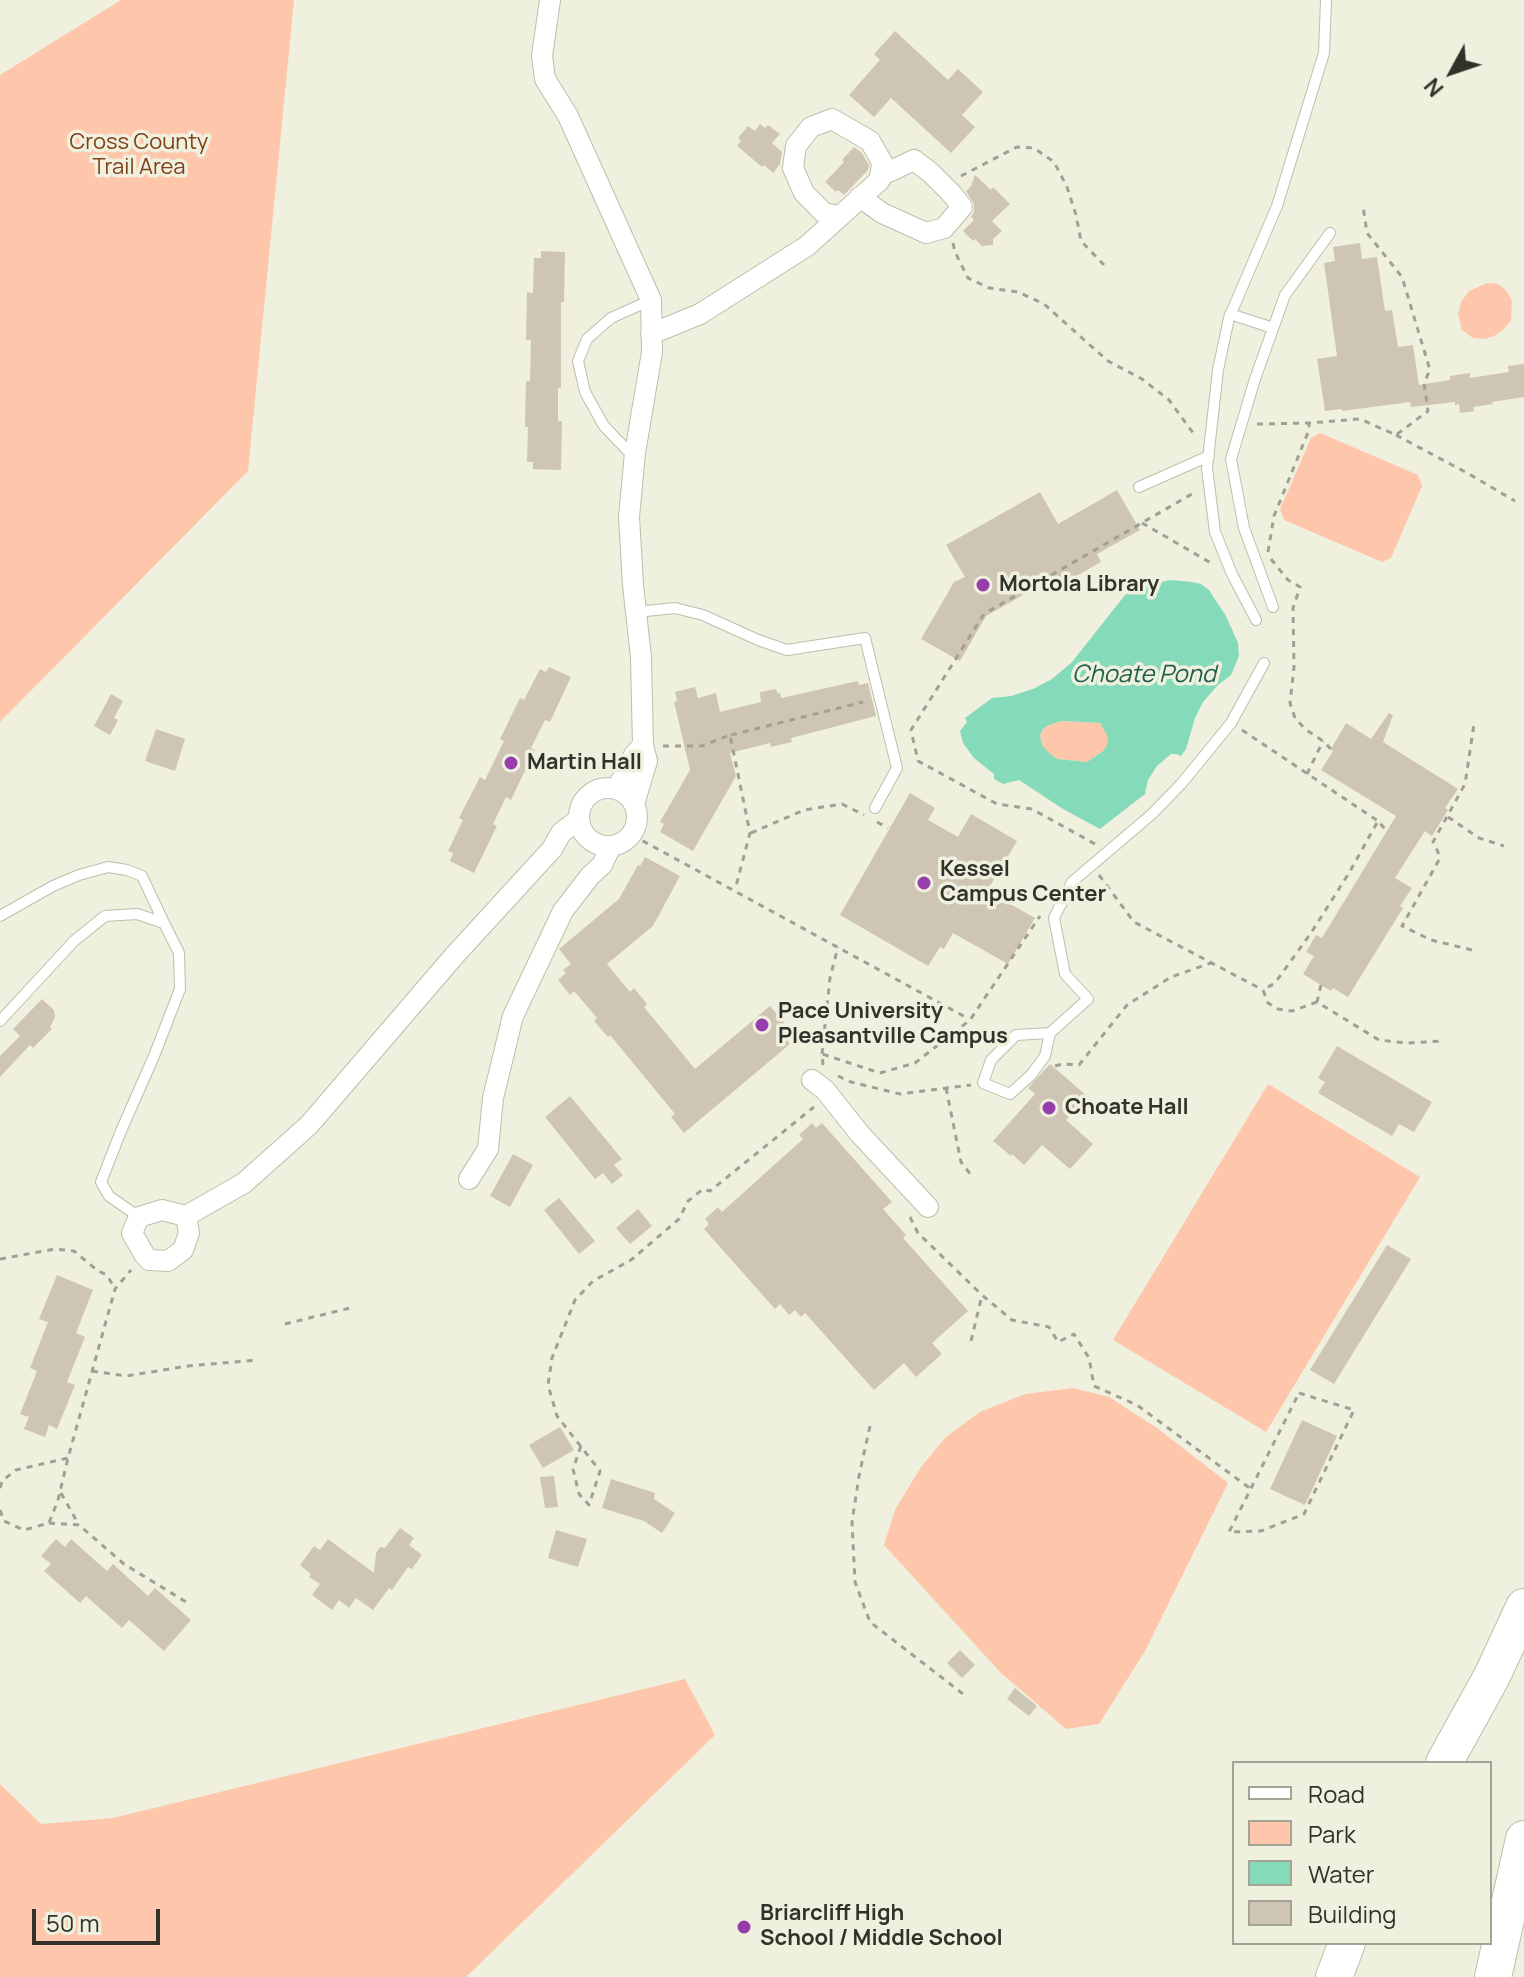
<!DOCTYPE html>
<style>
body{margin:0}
#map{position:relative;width:1524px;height:1977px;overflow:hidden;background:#f0f0de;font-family:Manrope,sans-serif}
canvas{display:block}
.legend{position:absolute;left:1232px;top:1761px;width:260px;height:184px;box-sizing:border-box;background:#f0f0de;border:2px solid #a4a496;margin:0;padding:10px 14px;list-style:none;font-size:24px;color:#32322b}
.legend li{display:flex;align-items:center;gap:16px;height:40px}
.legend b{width:40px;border:2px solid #a4a496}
.north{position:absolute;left:1412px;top:32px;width:80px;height:80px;-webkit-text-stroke:6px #f0f0de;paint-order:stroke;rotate:230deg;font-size:22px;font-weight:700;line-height:32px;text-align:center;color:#32322b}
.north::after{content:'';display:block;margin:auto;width:28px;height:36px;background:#32322b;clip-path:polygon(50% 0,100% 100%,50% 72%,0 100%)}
.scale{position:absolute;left:32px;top:1909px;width:128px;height:36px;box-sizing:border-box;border:4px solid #32322b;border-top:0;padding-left:10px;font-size:24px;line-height:28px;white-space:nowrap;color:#32322b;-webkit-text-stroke:6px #f0f0de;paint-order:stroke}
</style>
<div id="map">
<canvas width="1524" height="1977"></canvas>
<ul class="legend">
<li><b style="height:10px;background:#fff"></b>Road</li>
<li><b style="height:22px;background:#fec6aa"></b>Park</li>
<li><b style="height:22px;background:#85dbb9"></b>Water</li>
<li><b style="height:22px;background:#cfc5b5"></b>Building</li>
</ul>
<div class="north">N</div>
<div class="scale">50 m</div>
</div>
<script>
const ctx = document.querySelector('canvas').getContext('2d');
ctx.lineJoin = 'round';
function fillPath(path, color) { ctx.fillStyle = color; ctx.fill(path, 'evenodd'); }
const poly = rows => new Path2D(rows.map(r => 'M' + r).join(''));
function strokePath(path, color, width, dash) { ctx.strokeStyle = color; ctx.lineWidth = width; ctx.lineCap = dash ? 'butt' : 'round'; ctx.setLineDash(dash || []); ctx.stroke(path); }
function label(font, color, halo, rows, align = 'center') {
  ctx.font = font + ' Manrope,sans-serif'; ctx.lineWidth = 7; ctx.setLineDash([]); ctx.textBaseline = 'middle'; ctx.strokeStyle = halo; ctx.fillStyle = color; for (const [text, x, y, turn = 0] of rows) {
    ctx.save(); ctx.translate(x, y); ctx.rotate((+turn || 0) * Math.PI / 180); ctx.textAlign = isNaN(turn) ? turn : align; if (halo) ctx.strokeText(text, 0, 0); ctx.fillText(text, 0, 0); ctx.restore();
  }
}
fillPath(poly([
 [121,0,294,0,248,471,0,722,0,75],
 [1487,283,1498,284,1506,290,1512,301,1511,321,1503,330,1494,336,1484,339,1473,338,1462,330,1458,314,1461,302,1469,291],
 [1320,433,1418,475,1422,486,1391,558,1382,562,1284,520,1280,509,1311,438],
 [1061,721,1100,723,1108,737,1107,745,1103,751,1087,762,1057,759,1049,754,1042,745,1040,736,1043,729,1047,726],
 [1268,1084,1420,1177,1266,1432,1113,1340],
 [1073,1388,1109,1397,1157,1428,1228,1483,1145,1651,1099,1724,1066,1729,1001,1673,884,1545,895,1510,921,1467,946,1437,980,1412,1025,1394],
 [685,1679,715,1735,466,1977,0,1977,0,1784,41,1824,113,1818]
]), '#fec6aa');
fillPath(poly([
 [1170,580,1192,582,1201,584,1209,590,1226,616,1238,643,1239,656,1231,675,1218,685,1203,702,1195,718,1186,749,1181,756,1176,754,1171,754,1157,766,1148,780,1145,794,1100,829,1063,809,1019,780,1003,784,994,779,994,774,974,758,963,743,960,731,967,722,965,718,992,698,1011,696,1033,689,1052,679,1072,662,1125,595,1140,587],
 [1061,721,1100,723,1108,737,1107,745,1103,751,1087,762,1057,759,1049,753,1042,745,1040,736,1043,729,1047,726]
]), '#85dbb9');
fillPath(poly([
 [895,31,948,80,958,69,983,92,962,115,975,127,951,153,891,98,874,117,849,95,880,60,874,54],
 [760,124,765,128,768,125,780,134,772,143,782,152,780,164,773,173,764,165,762,167,737,146,741,141,738,138,748,126,755,131],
 [854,147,861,152,869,165,868,170,844,195,838,190,836,192,825,182,844,162,842,160],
 [975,175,991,190,993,187,1010,204,992,221,1002,231,993,239,993,245,982,246,975,239,973,241,963,231,974,220,971,217,974,211,974,204,966,191,971,186],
 [1360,243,1362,259,1377,257,1385,311,1392,310,1398,347,1413,345,1419,385,1450,380,1450,376,1470,373,1470,378,1509,372,1508,366,1524,364,1524,397,1492,402,1493,404,1473,407,1474,411,1460,413,1459,404,1455,405,1455,402,1411,407,1410,402,1342,411,1342,409,1325,411,1317,359,1337,356,1324,263,1335,261,1333,247],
 [541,251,565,252,564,302,561,302,561,388,558,388,558,421,562,421,561,470,533,469,533,462,527,462,528,427,525,427,526,381,530,381,531,340,526,340,527,292,533,293,534,258,541,258],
 [1117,490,1140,530,1097,554,1101,562,1050,591,1046,582,986,616,960,661,921,639,954,582,965,577,946,545,1040,492,1058,524],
 [549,667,571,677,550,722,545,720,531,748,535,750,511,800,506,797,493,824,497,826,474,873,450,861,453,853,448,851,463,820,459,818,480,777,485,780,504,741,500,739,520,698,524,700,540,669,546,672],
 [858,681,859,685,868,683,876,716,791,738,792,742,771,747,770,743,730,753,736,776,693,851,660,832,664,824,660,822,690,770,674,702,677,701,675,692,695,687,698,698,716,693,720,712,761,702,760,692,776,689,778,694,780,693,781,698],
 [111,694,123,701,114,718,118,720,110,735,94,726],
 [1389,713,1393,715,1383,742,1458,789,1445,808,1448,810,1432,836,1425,831,1395,878,1412,888,1400,906,1403,908,1348,997,1333,988,1331,991,1303,974,1314,956,1306,952,1316,935,1322,938,1396,816,1321,770,1333,751,1331,749,1346,723,1371,739],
 [156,729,185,739,175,771,145,761],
 [910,793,935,808,928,820,958,837,971,814,1017,841,987,891,1035,918,1008,964,953,933,944,949,940,947,928,966,840,915],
 [645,857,680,876,653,926,607,964,630,992,634,988,647,1004,644,1007,695,1069,770,1006,795,1035,788,1041,790,1044,684,1133,671,1117,675,1114,610,1035,608,1037,594,1021,597,1018,574,991,570,995,558,980,566,973,563,970,571,964,559,949,619,899,638,865,640,866],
 [42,999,54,1010,55,1017,50,1027,52,1029,33,1048,30,1045,0,1077,0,1056,20,1036,13,1029],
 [1337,1046,1432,1102,1414,1132,1399,1124,1392,1136,1318,1093,1325,1082,1318,1078],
 [1050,1064,1087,1096,1066,1120,1093,1144,1070,1169,1042,1145,1024,1165,1012,1154,1011,1156,993,1141,1035,1094,1028,1088],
 [570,1096,622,1159,614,1165,623,1175,612,1184,603,1173,595,1179,545,1117],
 [812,1123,816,1128,822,1123,892,1202,883,1209,906,1235,903,1238,968,1311,932,1343,942,1354,916,1377,904,1363,874,1390,805,1313,801,1317,795,1310,789,1315,780,1304,775,1309,704,1229,709,1224,705,1219,718,1207,722,1212,803,1139,799,1135],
 [513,1154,533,1165,510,1207,490,1196],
 [559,1198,595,1241,579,1254,544,1210],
 [638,1209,652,1226,630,1244,616,1228],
 [1387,1245,1411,1259,1334,1384,1310,1370],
 [57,1275,93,1290,76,1333,85,1337,67,1382,75,1385,57,1429,49,1425,45,1437,24,1429,29,1417,20,1414,37,1371,30,1368,48,1322,39,1319],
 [1302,1420,1337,1436,1305,1505,1270,1489],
 [560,1427,574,1450,543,1468,529,1445],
 [554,1476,558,1507,545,1508,540,1477],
 [611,1479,655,1493,654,1499,675,1513,662,1533,644,1521,602,1508],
 [400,1528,414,1538,409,1545,422,1555,412,1569,408,1567,392,1590,389,1588,373,1610,356,1598,349,1608,339,1600,332,1610,312,1595,320,1584,309,1577,311,1574,300,1565,314,1546,320,1550,328,1539,374,1573,376,1553,380,1547,385,1548],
 [556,1530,587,1539,578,1567,548,1558],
 [56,1539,65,1547,71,1539,107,1571,113,1564,148,1596,155,1588,191,1620,164,1651,129,1620,122,1628,86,1596,80,1603,44,1571,51,1564,41,1556],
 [960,1650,975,1665,962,1678,947,1663],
 [1015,1688,1037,1706,1029,1716,1007,1699]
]), '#cfc5b5');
const service = poly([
 [1230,314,1273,328],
 [635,453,627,450,604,426,585,392,578,361,587,339,611,318,651,300],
 [1139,487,1209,456],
 [1273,607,1244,528,1231,459,1255,379,1285,295,1330,233],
 [636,612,675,608,703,615,758,640,787,650,865,638,897,768,875,808],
 [1256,620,1232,574,1215,532,1207,468,1218,370,1229,318,1277,206,1324,53,1326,0],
 [0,916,53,886,79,875,108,867,127,870,142,876,164,923],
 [0,1021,74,941,105,916,137,914,164,923,179,953,180,989,154,1056,121,1131,101,1182,109,1196,139,1217],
 [1050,1033,1045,1056,1031,1075,1010,1094,983,1083,991,1060,1016,1035,1050,1033,1088,999,1065,974,1054,918,1072,882,1152,814,1182,783,1231,723,1264,663]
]);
const minor = poly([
 [550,0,542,56,545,79,568,116,651,300,652,352,635,453,629,517,633,585,641,657,643,745,647,761,634,804],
 [860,197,882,213,926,233,944,228,962,207,951,193,931,173,914,160,880,176],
 [651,334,700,314,807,246,880,180,882,162,870,141,832,119,811,127,796,146,793,168,804,193,824,213,839,216],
 '579 817a29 29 0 1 1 58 0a29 29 0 1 1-58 0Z',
 [617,789,634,755,643,745],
 [812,1080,825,1090,860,1134,928,1207],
 [469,1179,488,1149,493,1098,513,1016,563,911,590,876,602,865,611,846],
 [186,1216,162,1210,139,1217,132,1233,144,1254,149,1260,168,1261,183,1250,189,1233,186,1216,244,1183,309,1125,454,956,552,849,561,833,579,819]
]);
const motorway = poly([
 [1444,1763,1492,1676,1524,1607],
 [1334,1977,1347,1943],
 [1493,1977,1524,1839]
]);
strokePath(service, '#bebead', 12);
strokePath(minor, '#bebead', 22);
strokePath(motorway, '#bebead', 38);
strokePath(poly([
 [961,176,1017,147,1034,148,1054,162,1067,187,1076,215,1081,241,1104,265],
 [953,243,955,252,968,278,989,288,1018,292,1044,304,1108,361,1142,379,1169,400,1196,437],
 [1257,424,1309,423,1360,419,1396,435,1428,411,1424,383,1430,370,1402,277,1367,233,1363,206],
 [1396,435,1469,474,1515,501],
 [1142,523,1211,563],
 [1268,552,1274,516,1309,430,1309,423],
 [1271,559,1288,580,1300,587,1293,608,1294,667,1290,703,1295,718,1305,729,1323,741,1331,749],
 [1242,730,1378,821],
 [731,735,863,702],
 [663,746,702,746,730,735,750,833,735,890],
 [1307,774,1323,741],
 [1448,817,1479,838,1504,846],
 [877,822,888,828],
 [751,833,804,810,842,804,864,815],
 [632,835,969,1019],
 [1095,844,1032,809,997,804,918,761,911,730,984,614,1197,491],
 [1099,875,1134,922,1263,990],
 [1472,950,1431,940,1402,926,1439,860,1438,852,1433,842,1465,784,1474,724],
 [1321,985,1317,1002,1379,1040,1407,1043,1443,1041],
 [1317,1002,1292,1011,1278,1009,1268,1003,1263,990,1275,983,1311,933,1349,873,1378,821,1387,831],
 [822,1054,830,978,838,947],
 [823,1065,822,1054,880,1073,915,1063,970,1020,1040,916],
 [1055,1066,1063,1064,1079,1065,1127,1005,1171,977,1211,963],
 [838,1076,851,1082,900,1094,971,1085],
 [946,1088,961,1162,971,1175],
 [910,1217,918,1233,982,1295,1012,1320,1049,1327,1058,1342,1074,1334,1089,1358,1094,1386,1137,1405,1251,1489],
 [0,1259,55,1249,74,1251,98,1271,107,1275,115,1289],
 [285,1324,350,1308],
 [971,1341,982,1295],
 [92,1371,126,1376,188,1366,257,1360],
 [1299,1393,1354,1410,1304,1514,1261,1531,1229,1532,1299,1393],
 [870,1426,859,1476,852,1522,855,1582,870,1622,967,1697],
 [581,1446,573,1469,579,1494,589,1505,600,1471,557,1416,548,1385,552,1358,575,1300,593,1281,631,1260,679,1219,688,1201,703,1189,710,1191,814,1107],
 [0,1488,2,1481,16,1470,68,1458],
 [61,1493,79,1525],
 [0,1510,4,1521,24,1530,49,1523,58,1500,68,1458,115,1289,131,1270],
 [49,1523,79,1525,124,1564,191,1605]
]), '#a1a193', 3, [6, 6]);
strokePath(service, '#fff', 10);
strokePath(minor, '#fff', 20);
strokePath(motorway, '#fff', 36);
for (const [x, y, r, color] of [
 [983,585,8,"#963eab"],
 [511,763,8,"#963eab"],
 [924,883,8,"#963eab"],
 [762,1025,8,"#963eab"],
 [1049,1108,8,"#963eab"],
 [744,1927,8,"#963eab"]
]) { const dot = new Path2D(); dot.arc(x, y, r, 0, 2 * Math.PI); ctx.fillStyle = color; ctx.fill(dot); strokePath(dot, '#f0f0de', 3); }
label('22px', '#80401a', '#f0f0de', [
 ["Cross County",139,143],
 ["Trail Area",139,168]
]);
label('bold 22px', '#32322b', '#f0f0de', [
 ["Mortola Library",999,585],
 ["Martin Hall",527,763],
 ["Kessel",940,870],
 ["Campus Center",940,895],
 ["Pace University",778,1012],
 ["Pleasantville Campus",778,1037],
 ["Choate Hall",1065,1108],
 ["Briarcliff High",760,1914],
 ["School / Middle School",760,1939]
], 'left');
label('italic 24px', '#1d5f49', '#f0f0de', [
 ["Choate Pond",1144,675]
]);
</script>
